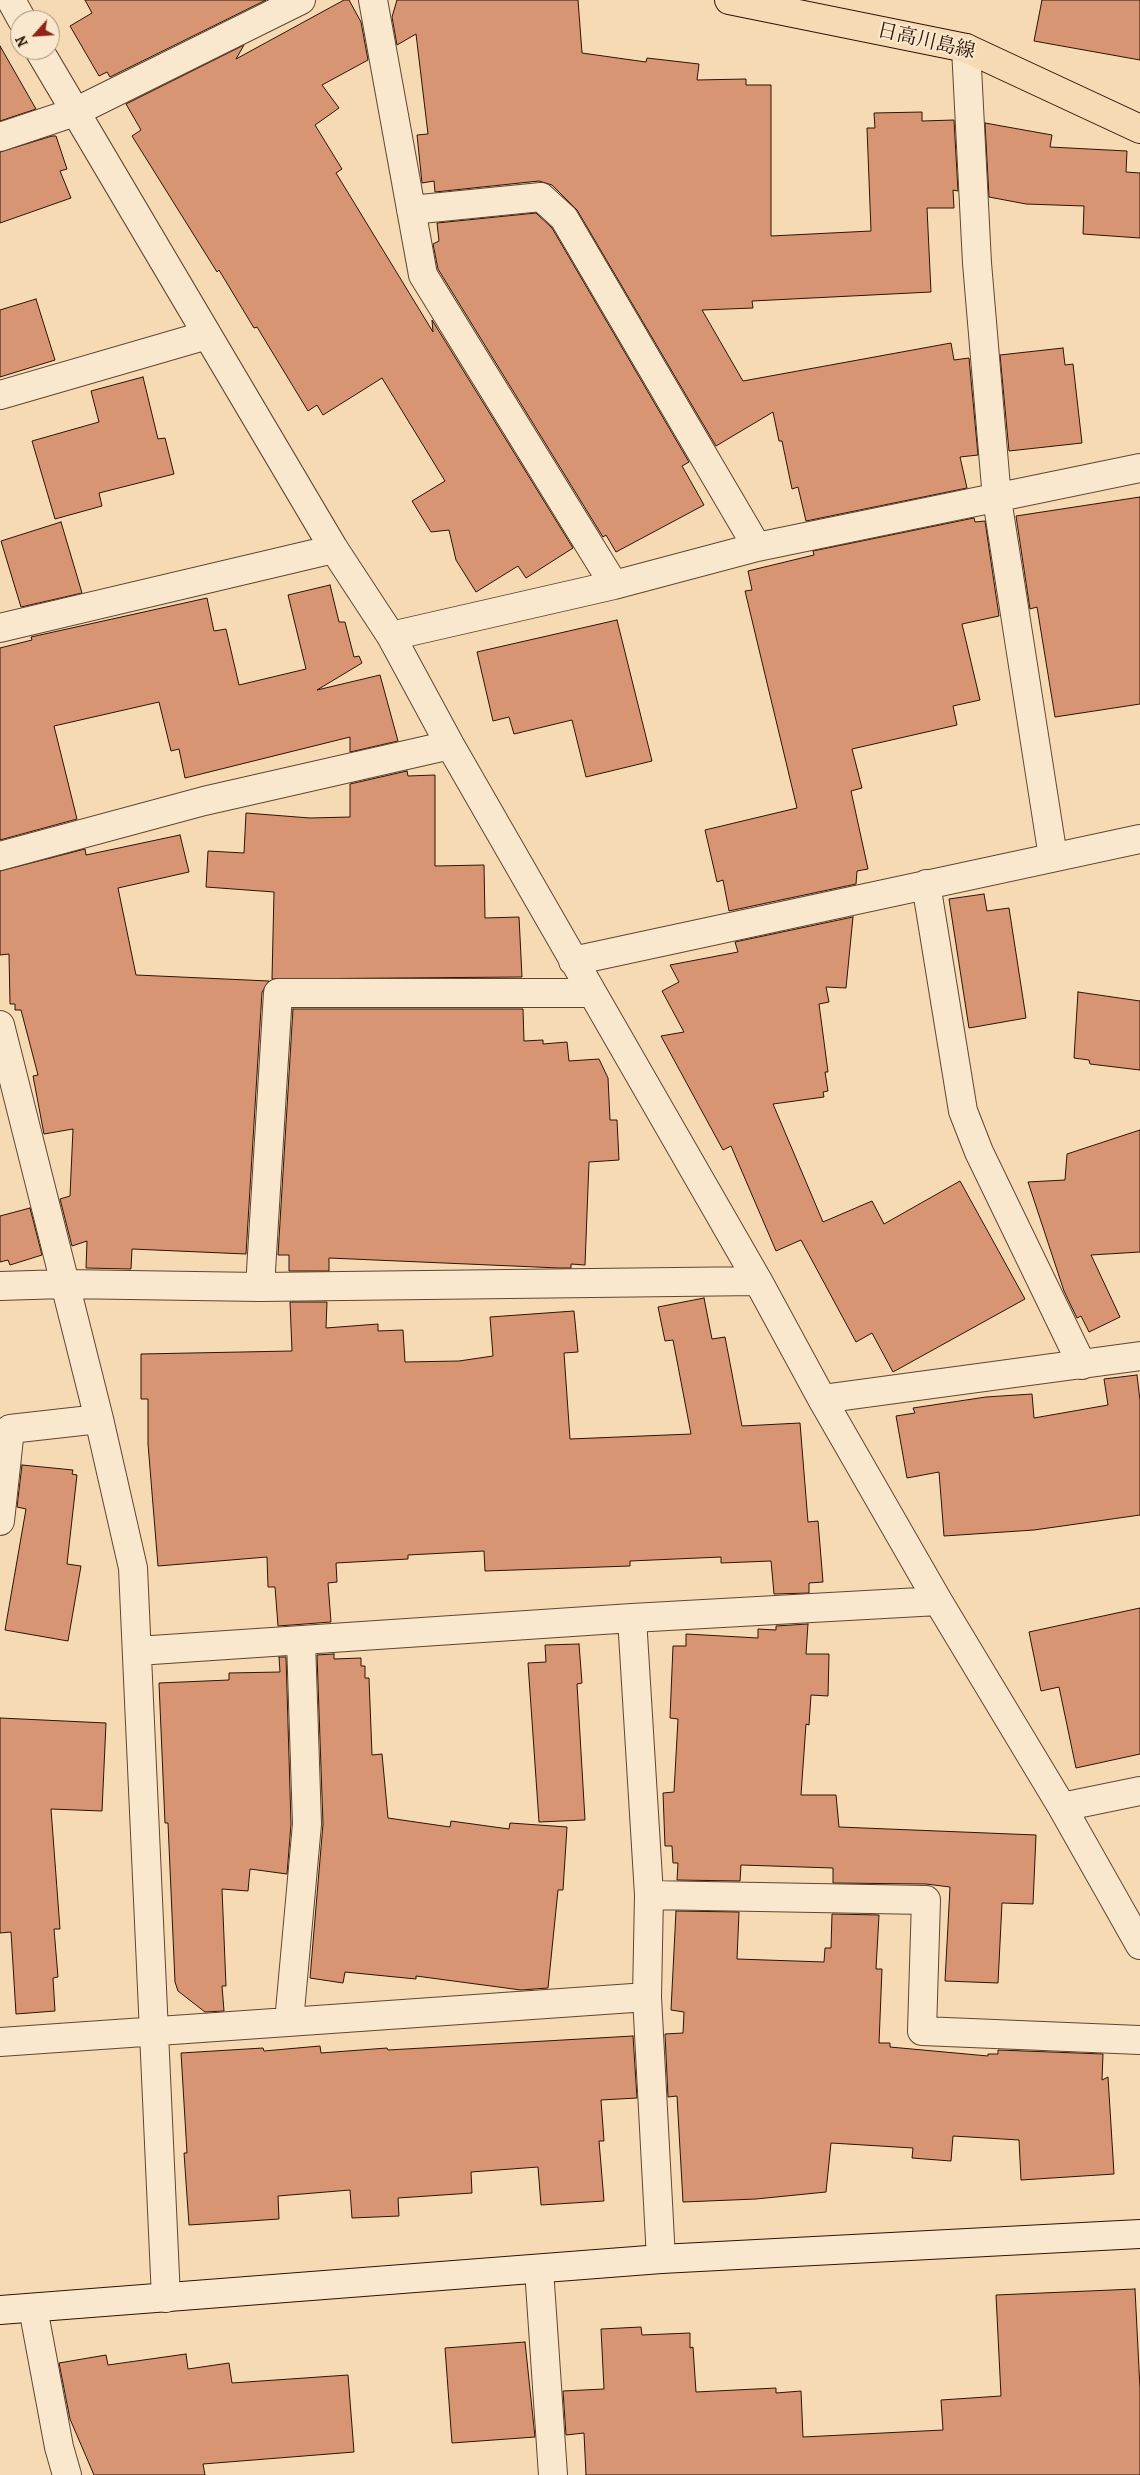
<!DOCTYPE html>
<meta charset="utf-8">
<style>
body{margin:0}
#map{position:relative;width:1140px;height:2475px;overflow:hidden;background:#f6dab3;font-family:Alegreya,serif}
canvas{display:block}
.north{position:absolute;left:10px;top:10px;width:50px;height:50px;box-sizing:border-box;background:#f9e7ce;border:1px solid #a7937e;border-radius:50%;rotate:244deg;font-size:14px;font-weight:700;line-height:20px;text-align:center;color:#2d1405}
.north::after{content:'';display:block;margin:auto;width:18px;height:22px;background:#8f2418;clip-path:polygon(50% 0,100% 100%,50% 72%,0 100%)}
</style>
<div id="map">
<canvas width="1140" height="2475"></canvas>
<div class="north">N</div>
</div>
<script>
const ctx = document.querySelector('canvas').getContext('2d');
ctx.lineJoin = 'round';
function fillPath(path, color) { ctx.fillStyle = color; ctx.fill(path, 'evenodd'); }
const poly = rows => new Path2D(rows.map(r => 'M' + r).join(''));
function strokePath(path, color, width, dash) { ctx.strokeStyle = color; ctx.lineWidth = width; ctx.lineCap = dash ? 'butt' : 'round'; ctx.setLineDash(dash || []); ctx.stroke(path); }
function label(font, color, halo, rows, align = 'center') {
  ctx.font = font + ' Alegreya,"Noto Serif JP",serif'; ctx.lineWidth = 4.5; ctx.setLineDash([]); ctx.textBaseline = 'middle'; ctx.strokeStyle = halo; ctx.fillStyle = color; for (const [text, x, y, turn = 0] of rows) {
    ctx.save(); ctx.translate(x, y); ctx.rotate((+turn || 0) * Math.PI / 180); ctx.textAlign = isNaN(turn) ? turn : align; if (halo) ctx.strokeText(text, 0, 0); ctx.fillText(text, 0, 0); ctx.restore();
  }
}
const building = poly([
 [85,0,266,0,110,77,107,72,99,76,70,26,92,13,85,0],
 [344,0,349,0,361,22,368,60,322,85,339,108,315,125,342,169,336,173,433,332,432,320,573,548,526,578,518,566,476,592,456,560,449,530,431,532,412,501,445,481,382,378,323,415,317,405,308,411,257,327,254,328,219,270,217,272,132,136,141,130,126,104,244,45,236,59,344,0],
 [397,0,578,0,582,53,646,62,647,58,699,64,697,80,746,79,746,85,771,85,771,236,871,231,867,128,875,128,874,113,922,112,922,121,954,120,958,191,953,190,954,208,927,208,931,292,752,301,753,308,702,310,743,381,951,343,954,360,969,358,978,455,960,457,967,488,806,521,798,487,792,489,782,441,779,441,773,412,716,446,577,210,552,185,539,181,435,192,434,181,422,183,417,135,428,134,416,34,397,45,392,17,397,0],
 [1042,0,1140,0,1140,60,1034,41,1042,0],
 [0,46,36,109,0,121,0,46],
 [985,123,1052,135,1050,147,1127,151,1126,172,1140,173,1140,238,1083,234,1084,206,1026,204,989,197,985,123],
 [52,136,56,136,67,169,60,171,71,198,0,223,0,152,52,136],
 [536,213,552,228,689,462,682,466,704,505,616,552,606,535,603,537,438,269,433,244,439,241,437,223,536,213],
 [36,299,55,360,0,377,0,310,36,299],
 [1063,348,1065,365,1073,364,1082,443,1009,451,1000,355,1063,348],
 [143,377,158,439,165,438,174,474,99,493,102,506,55,519,32,441,99,422,91,391,143,377],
 [1140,497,1140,704,1055,717,1037,607,1030,609,1016,516,1140,497],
 [974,518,975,522,985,521,999,616,962,624,980,700,953,706,957,725,852,749,862,788,851,791,868,869,857,871,856,884,729,911,723,880,717,882,705,830,797,808,745,591,752,590,748,571,814,555,813,551,974,518],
 [61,522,82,593,21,607,1,541,61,522],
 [330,585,339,622,345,622,354,657,359,656,362,663,317,690,380,675,398,741,350,752,350,737,185,778,179,749,171,751,159,702,54,726,77,819,0,840,0,648,32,640,31,637,207,598,214,631,226,629,239,685,306,669,288,595,330,585],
 [617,620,652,761,586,777,572,720,514,734,509,717,493,721,477,652,617,620],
 [407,771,408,776,435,775,435,866,484,865,485,918,519,917,522,977,272,979,274,892,206,887,208,851,244,853,246,813,310,818,350,817,350,784,407,771],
 [180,835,189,872,118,888,136,975,269,981,262,992,246,1254,132,1249,131,1269,86,1268,87,1241,72,1246,60,1199,70,1196,73,1129,44,1134,33,1076,38,1075,21,1010,15,1010,15,1004,10,1004,9,954,0,955,0,871,85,849,86,855,180,835],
 [984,894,987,911,1009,908,1026,1018,969,1028,949,899,984,894],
 [853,917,846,988,826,987,829,1002,819,1004,828,1072,825,1072,828,1091,823,1092,824,1097,773,1104,823,1222,872,1201,884,1224,960,1181,1025,1299,893,1372,872,1333,856,1342,801,1240,776,1251,731,1146,723,1150,661,1036,684,1032,662,991,679,982,670,965,738,952,735,942,853,917],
 [1078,992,1140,1001,1140,1070,1090,1064,1089,1060,1074,1058,1078,992],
 [293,1009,523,1009,524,1041,543,1040,543,1044,567,1042,569,1061,599,1059,608,1078,610,1120,617,1120,619,1160,589,1162,585,1265,571,1264,571,1268,559,1268,329,1258,329,1271,289,1271,289,1255,278,1255,293,1009],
 [1140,1130,1140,1252,1091,1255,1120,1317,1089,1332,1081,1316,1077,1318,1064,1291,1028,1182,1065,1180,1067,1154,1140,1130],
 [30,1208,42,1255,10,1265,8,1260,0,1262,0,1216,30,1208],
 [704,1298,712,1339,725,1337,742,1426,800,1423,808,1522,818,1521,823,1582,809,1583,809,1593,774,1594,771,1561,721,1563,721,1557,630,1561,630,1566,485,1571,484,1551,408,1555,408,1559,336,1563,337,1582,328,1583,331,1622,278,1626,275,1587,268,1587,267,1557,158,1566,148,1444,148,1399,141,1399,141,1354,292,1351,290,1302,327,1302,326,1328,378,1324,378,1331,403,1330,405,1362,459,1361,493,1356,490,1317,574,1311,578,1352,564,1353,570,1439,691,1434,673,1340,665,1341,658,1307,704,1298],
 [1137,1375,1140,1400,1140,1515,1034,1530,944,1536,939,1472,907,1478,896,1416,915,1413,913,1408,986,1397,1032,1394,1034,1418,1108,1405,1104,1379,1137,1375],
 [22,1465,73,1470,72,1474,77,1475,67,1564,81,1566,68,1641,5,1630,26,1509,17,1507,22,1465],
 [1140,1608,1140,1754,1076,1768,1059,1687,1041,1691,1029,1632,1140,1608],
 [808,1624,806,1654,829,1654,828,1696,811,1695,809,1725,806,1724,801,1795,836,1795,839,1827,1036,1835,1033,1904,1002,1903,998,1983,945,1981,950,1887,926,1884,833,1883,833,1868,741,1865,740,1881,677,1880,678,1863,673,1863,672,1846,665,1846,663,1793,674,1792,678,1719,670,1718,673,1646,686,1646,686,1634,758,1638,758,1629,776,1630,776,1626,808,1624],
 [579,1644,582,1683,577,1684,585,1820,539,1822,528,1663,546,1662,545,1645,579,1644],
 [334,1654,334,1659,361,1658,361,1666,365,1666,365,1678,369,1678,372,1755,382,1754,388,1818,450,1827,451,1821,509,1829,510,1823,567,1827,563,1890,558,1890,548,1988,521,1990,416,1976,416,1979,345,1972,343,1983,310,1978,323,1824,317,1655,334,1654],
 [279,1657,286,1657,291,1824,287,1874,250,1869,248,1891,222,1889,226,1986,222,1986,224,2011,205,2012,178,1991,175,1982,168,1823,165,1823,159,1683,229,1680,229,1673,280,1672,279,1657],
 [0,1718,106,1723,102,1811,51,1809,60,1929,54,1929,58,1977,53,1978,55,2011,16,2014,11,1932,0,1933,0,1718],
 [676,1911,739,1912,737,1959,824,1962,825,1948,831,1948,832,1914,879,1915,876,1969,882,1969,879,2043,890,2043,890,2047,988,2056,988,2054,998,2054,998,2050,1103,2054,1102,2080,1108,2077,1114,2174,1021,2180,1019,2140,953,2136,951,2161,912,2158,913,2148,831,2143,826,2192,756,2199,683,2202,677,2096,668,2097,665,2034,683,2033,684,2012,671,2010,676,1911],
 [633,2036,637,2098,601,2100,604,2141,599,2141,604,2201,541,2205,538,2167,471,2172,472,2193,398,2198,399,2216,352,2218,350,2190,278,2196,279,2219,189,2225,184,2153,187,2153,181,2053,263,2048,264,2051,320,2046,321,2053,387,2048,388,2050,633,2036],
 [1135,2289,1140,2389,1140,2475,586,2475,584,2433,566,2435,563,2391,604,2389,601,2329,641,2327,642,2335,690,2333,690,2348,693,2347,696,2392,776,2388,776,2393,801,2391,803,2437,943,2430,941,2400,1001,2396,996,2295,1135,2289],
 [525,2342,535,2437,452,2443,445,2348,525,2342],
 [186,2354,188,2369,229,2363,232,2383,348,2375,354,2452,203,2464,205,2475,94,2475,70,2419,59,2363,106,2355,108,2365,186,2354]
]);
fillPath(building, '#d79573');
strokePath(building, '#2d1405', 1);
const street = poly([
 [11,0,22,20],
 [373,0,423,275,614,585],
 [966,48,977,263,997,499,1053,857],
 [39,50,334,549,391,636,450,745,758,1281,822,1399,938,1601,1062,1807,1140,1945],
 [0,137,75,112,301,0],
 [411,210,541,197,564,218,757,547],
 [0,395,207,335],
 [0,628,334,549],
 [391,636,614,585,757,547,1140,468],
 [0,856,204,801,450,745],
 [926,884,963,1111,979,1152,1082,1365],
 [573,961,1140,839],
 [0,1025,99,1419,133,1568,166,2298],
 [0,1286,64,1284,260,1287,758,1281],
 [260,1287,278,993,592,993],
 [822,1399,1140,1356],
 [0,1521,10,1429,99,1419],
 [632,1618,649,1895,647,1997,661,2259],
 [137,1651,632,1618,938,1601],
 [1062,1807,1140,1791],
 [649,1895,926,1900,922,2031,1140,2040],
 [289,2022,307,1824,301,1641],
 [0,2042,647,1997],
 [539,2269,553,2475],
 [33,2308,59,2447,67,2475]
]);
const secondary = poly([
 [0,2310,661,2259,1140,2234]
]);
const primary = poly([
 [729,0,966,48,1140,129]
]);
strokePath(street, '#5f4630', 30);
strokePath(secondary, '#2d1405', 30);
strokePath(primary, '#2d1405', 30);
strokePath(street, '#f9e7ce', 28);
strokePath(secondary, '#f9e7ce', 28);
strokePath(primary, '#f6dab3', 28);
label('20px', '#2d1405', '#f9e7ce', [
 ["日高川島線",926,42,13]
]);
</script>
